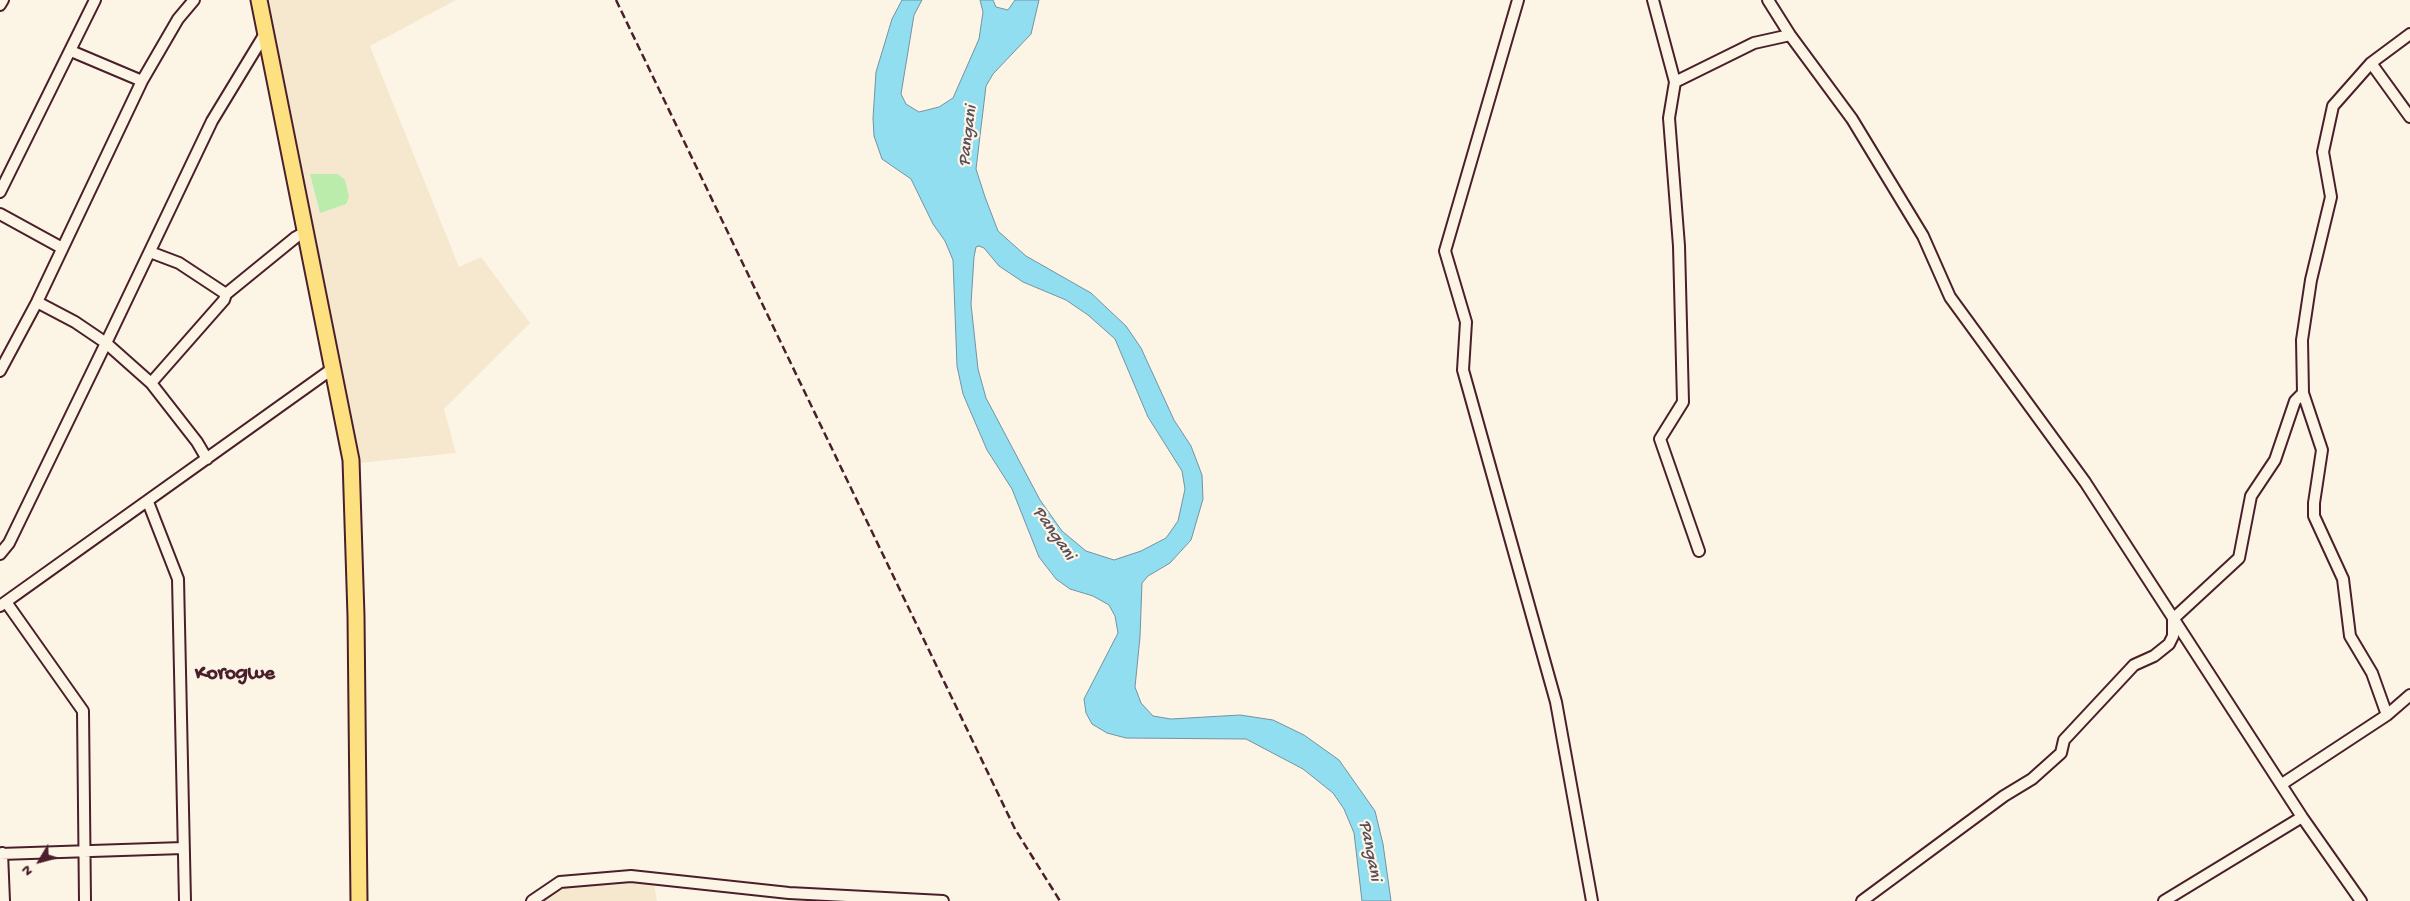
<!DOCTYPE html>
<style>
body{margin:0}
#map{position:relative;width:2410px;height:901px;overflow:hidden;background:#fcf5e5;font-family:"Gochi Hand",sans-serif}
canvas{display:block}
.north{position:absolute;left:15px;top:836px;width:50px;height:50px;-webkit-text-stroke:4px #fcf5e5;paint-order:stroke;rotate:233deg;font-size:14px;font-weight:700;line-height:20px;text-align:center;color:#4a1f2b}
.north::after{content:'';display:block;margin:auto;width:18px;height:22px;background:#4a1f2b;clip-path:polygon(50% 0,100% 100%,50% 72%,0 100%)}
</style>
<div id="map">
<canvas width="2410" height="901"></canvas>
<div class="north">N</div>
</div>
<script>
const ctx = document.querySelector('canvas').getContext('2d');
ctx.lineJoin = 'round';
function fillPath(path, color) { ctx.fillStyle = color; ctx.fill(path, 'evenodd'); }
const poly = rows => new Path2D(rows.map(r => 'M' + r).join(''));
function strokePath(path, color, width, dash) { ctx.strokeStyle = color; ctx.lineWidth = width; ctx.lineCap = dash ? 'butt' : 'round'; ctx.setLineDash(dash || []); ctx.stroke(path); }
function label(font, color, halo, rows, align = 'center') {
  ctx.font = font + ' "Gochi Hand",sans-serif'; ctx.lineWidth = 4.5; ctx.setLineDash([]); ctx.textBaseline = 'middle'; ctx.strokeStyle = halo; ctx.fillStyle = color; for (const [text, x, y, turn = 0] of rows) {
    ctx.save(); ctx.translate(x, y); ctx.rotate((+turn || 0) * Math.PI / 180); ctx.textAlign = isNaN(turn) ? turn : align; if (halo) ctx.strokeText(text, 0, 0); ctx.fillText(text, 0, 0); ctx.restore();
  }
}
fillPath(poly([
 [269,0,456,0,370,46,459,267,481,257,530,323,444,409,456,453,360,463],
 [631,880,654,883,657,901,538,901,561,885]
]), '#f6e8cf');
fillPath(poly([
 [310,174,338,174,345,180,349,197,346,204,320,213]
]), '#bbecac');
const water = poly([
 [902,0,922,0,914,15,901,94,906,104,919,112,939,107,953,98,979,39,983,12,980,0,993,0,996,7,1008,10,1015,0,1039,0,1031,34,993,74,986,86,976,169,985,197,998,231,1026,256,1091,293,1126,326,1141,348,1174,420,1191,446,1202,475,1203,499,1191,540,1170,563,1148,576,1142,583,1140,637,1135,687,1141,703,1153,716,1171,719,1240,715,1273,720,1304,735,1339,760,1375,811,1383,844,1391,901,1362,901,1354,833,1344,809,1333,793,1303,769,1246,739,1126,738,1107,733,1092,724,1086,713,1084,699,1118,633,1115,616,1109,605,1093,596,1070,589,1056,579,1039,557,1012,489,987,450,963,394,957,366,953,260,945,241,933,224,911,179,882,159,874,136,873,118,876,72,892,19,902,0],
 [979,246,984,248,999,266,1023,282,1066,300,1088,315,1115,339,1148,417,1182,471,1185,489,1178,521,1166,538,1141,551,1114,560,1086,551,1062,531,1040,500,986,398,978,369,971,304,974,257,976,247,979,246]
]);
fillPath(water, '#90def0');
strokePath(water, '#7492a1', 1);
const minor = poly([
 [1518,0,1445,251,1466,322,1463,370,1556,702,1592,901],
 [1653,0,1675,82,1669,118,1679,246,1683,402,1660,439,1699,551],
 [1768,0,1790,35,1852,119,1923,236,1950,297,2085,482,2302,817,2361,901],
 [0,5,3,0],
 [71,51,142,81],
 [2371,63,2410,117],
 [1675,82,1754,43,1790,35],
 [0,192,95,0],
 [0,214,62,248],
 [150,252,179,263,226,294],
 [0,371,37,302,142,81,178,19,194,0],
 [151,383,224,300,226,294,296,237,305,232],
 [207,459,197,442,151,383,106,343,212,121,266,32],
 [148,502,178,579,185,901],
 [0,554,9,543,106,343,75,322,37,302],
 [6,602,83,711,85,901],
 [0,606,332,369],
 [2387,715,2410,695],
 [2282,784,2387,715,2372,673,2350,636,2343,579,2314,516,2314,503,2322,450,2303,393,2302,340,2311,280,2331,197,2323,152,2333,106,2371,63,2410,34],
 [2,853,4,901],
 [0,854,183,848],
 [532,901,560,882,631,876,789,893,943,901],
 [1862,901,2004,796,2032,779,2061,753,2064,740,2134,665,2154,656,2169,644,2173,636,2173,619,2239,558,2251,496,2275,460,2295,401,2303,393],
 [2164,901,2302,817]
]);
const highway = poly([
 [259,0,351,460,356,616,359,901]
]);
strokePath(minor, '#4a1f2b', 14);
strokePath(highway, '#4a1f2b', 19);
strokePath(minor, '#fcf5e5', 10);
strokePath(highway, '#fde080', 15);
strokePath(poly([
 [616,0,1015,829,1060,901]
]), '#4a1f2b', 2.5, [8, 4]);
label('italic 18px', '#5c4f5c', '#fcf5e5', [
 ["Pangani",969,136,-83],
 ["Pangani",1053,534,55],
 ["Pangani",1369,851,79]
]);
label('bold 21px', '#4a1f2b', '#fcf5e5', [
 ["Korogwe",235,675]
]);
</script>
